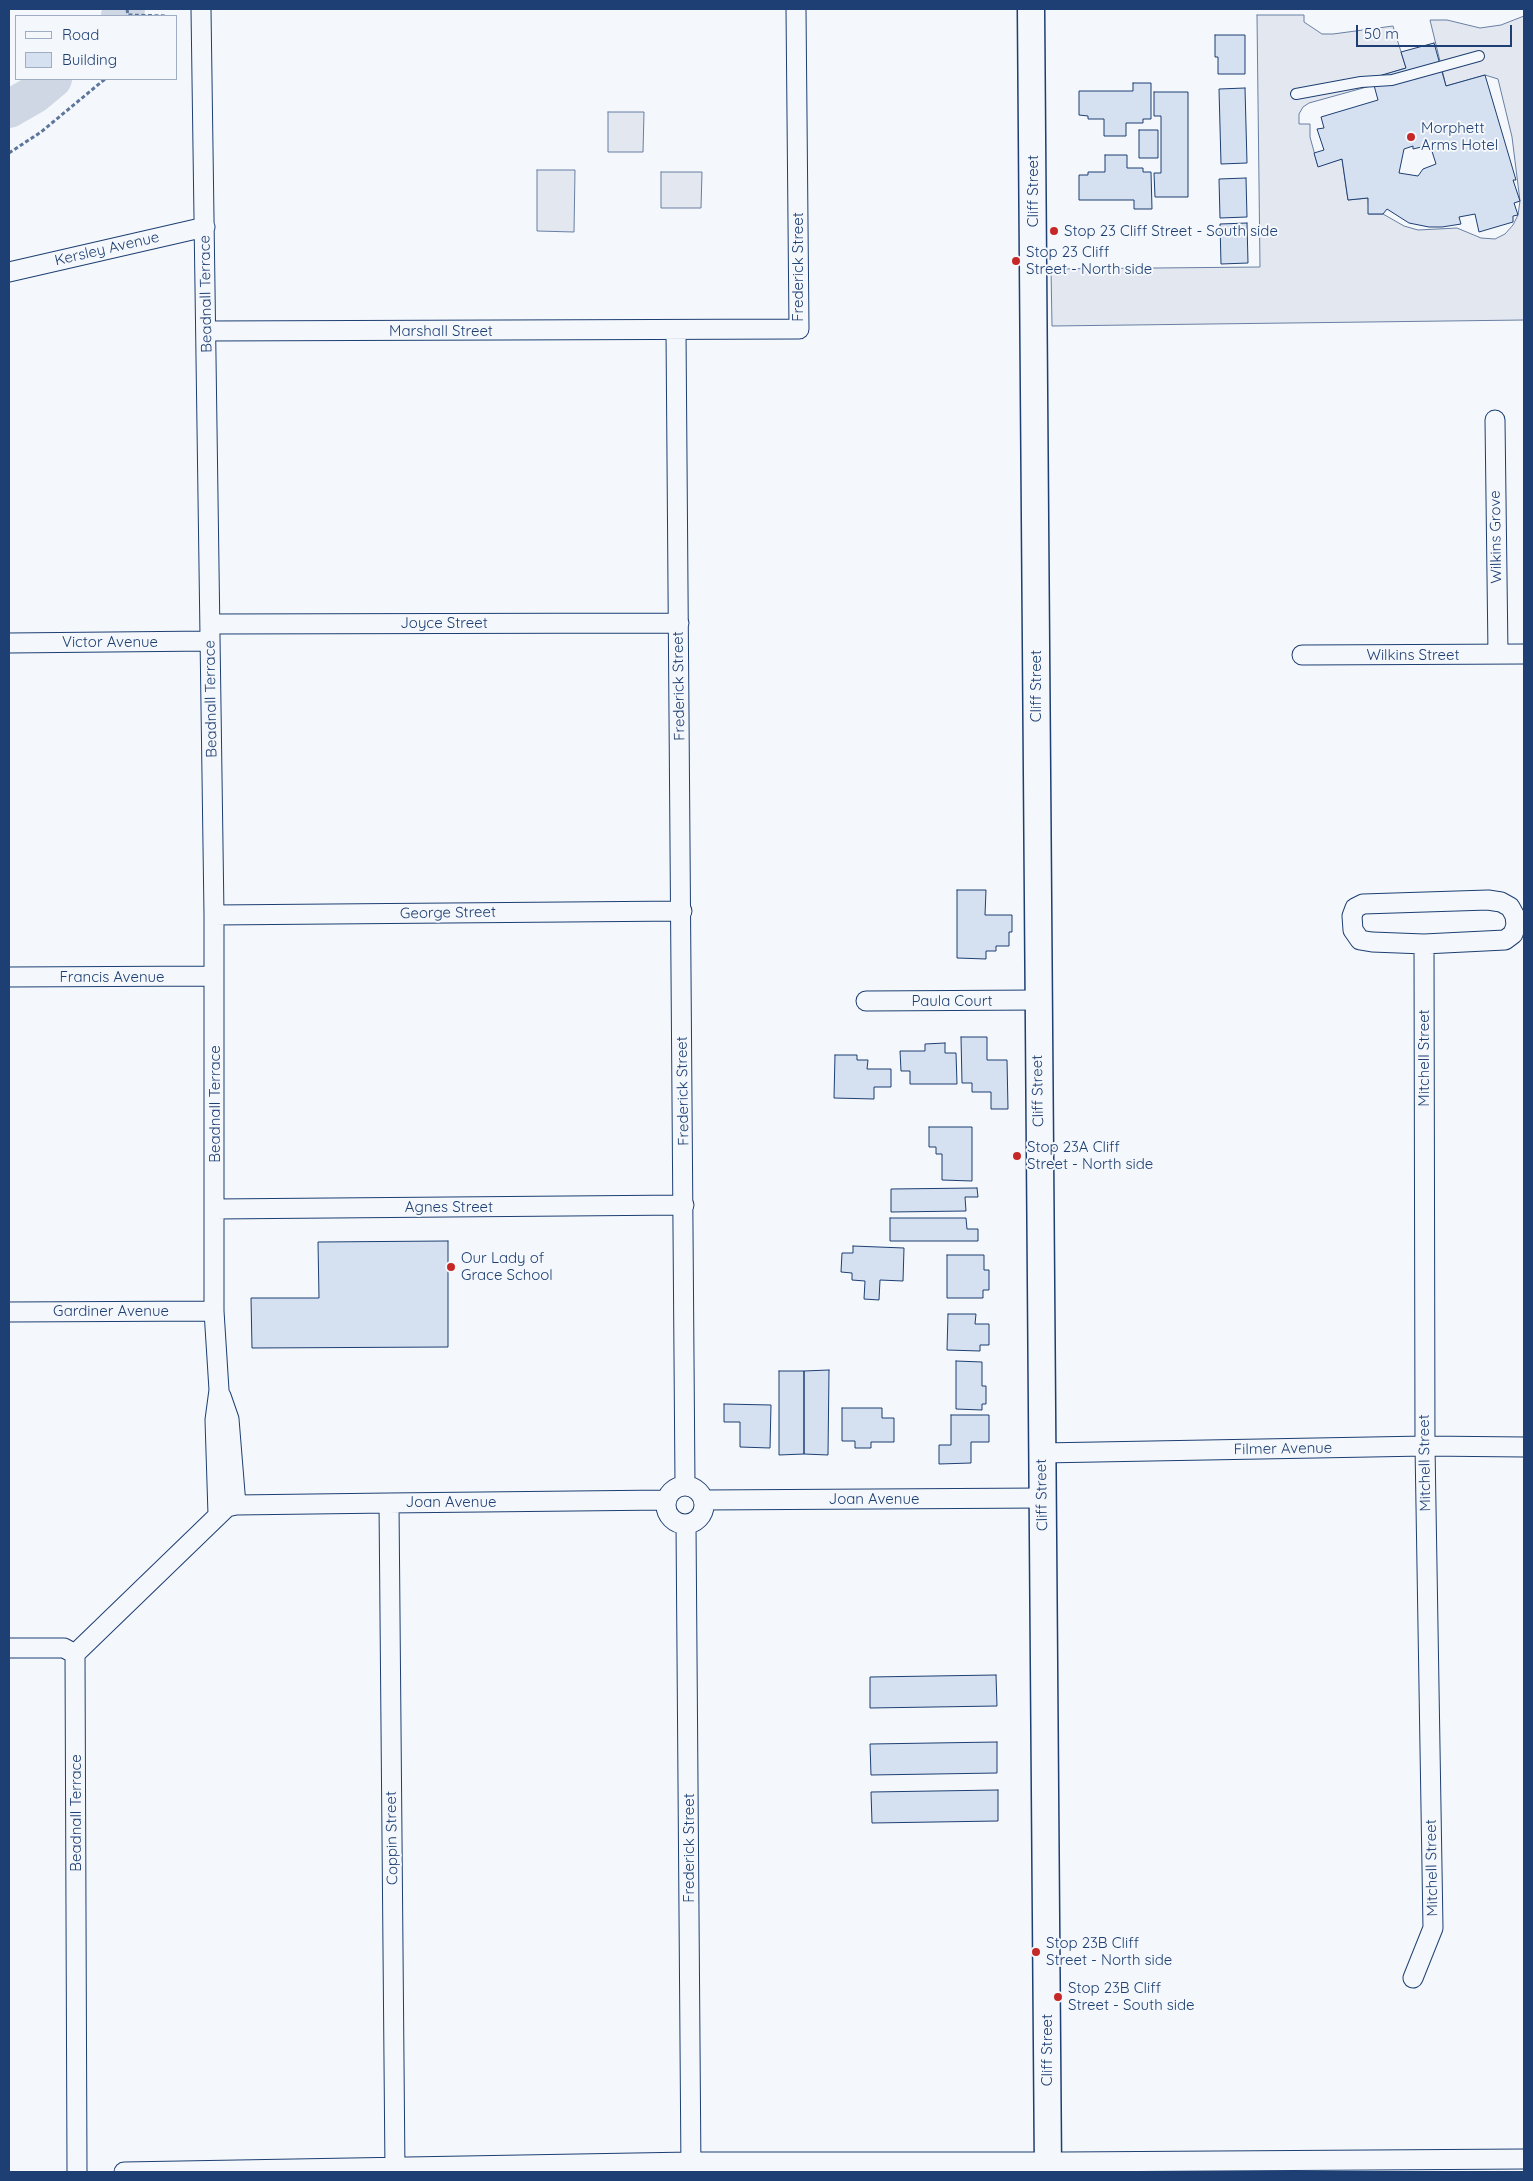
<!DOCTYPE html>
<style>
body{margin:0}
#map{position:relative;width:1533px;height:2181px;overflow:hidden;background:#f4f7fb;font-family:Quicksand,sans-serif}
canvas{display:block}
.frame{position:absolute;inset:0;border:10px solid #1d3f73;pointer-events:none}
.legend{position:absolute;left:15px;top:15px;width:162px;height:65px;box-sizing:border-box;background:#f4f7fb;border:1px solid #9eadc5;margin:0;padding:6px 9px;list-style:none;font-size:15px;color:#1d3f73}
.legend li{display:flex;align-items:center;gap:10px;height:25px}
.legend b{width:25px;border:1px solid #9eadc5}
.scale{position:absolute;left:1356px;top:25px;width:156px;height:22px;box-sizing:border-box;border:2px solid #1d3f73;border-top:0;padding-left:6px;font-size:15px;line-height:18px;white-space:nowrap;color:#1d3f73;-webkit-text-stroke:4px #f4f7fb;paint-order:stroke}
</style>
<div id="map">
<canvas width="1533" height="2181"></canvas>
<div class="frame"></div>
<ul class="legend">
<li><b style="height:6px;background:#f4f7fb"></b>Road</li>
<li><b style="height:14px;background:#d5e0f0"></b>Building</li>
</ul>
<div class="scale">50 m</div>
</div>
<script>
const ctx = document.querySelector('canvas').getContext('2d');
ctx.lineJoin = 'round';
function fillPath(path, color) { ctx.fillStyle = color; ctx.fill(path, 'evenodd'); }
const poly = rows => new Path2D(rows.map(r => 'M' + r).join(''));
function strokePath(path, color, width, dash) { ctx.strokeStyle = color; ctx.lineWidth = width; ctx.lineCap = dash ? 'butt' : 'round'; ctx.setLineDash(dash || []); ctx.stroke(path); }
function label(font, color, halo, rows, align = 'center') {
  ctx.font = font + ' Quicksand,sans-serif'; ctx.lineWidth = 4; ctx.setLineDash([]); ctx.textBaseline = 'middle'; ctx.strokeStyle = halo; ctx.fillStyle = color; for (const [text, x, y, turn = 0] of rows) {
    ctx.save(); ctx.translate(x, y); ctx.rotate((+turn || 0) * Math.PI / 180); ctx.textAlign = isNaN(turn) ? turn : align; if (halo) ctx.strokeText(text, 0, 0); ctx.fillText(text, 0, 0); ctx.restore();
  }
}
const parking = poly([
 [1257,15,1304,15,1304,22,1322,34,1333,34,1393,26,1406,68,1373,78,1374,85,1309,103,1303,107,1299,114,1299,124,1310,124,1310,137,1318,166,1342,159,1348,200,1368,198,1369,214,1383,214,1404,226,1418,230,1457,228,1481,238,1495,239,1505,234,1513,225,1518,215,1520,201,1512,137,1498,79,1485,75,1446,86,1430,20,1447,20,1480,28,1501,25,1524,16,1524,320,1052,326,1051,269,1260,267,1257,15],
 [608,112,644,112,643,152,608,152,608,112],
 [537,170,575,170,574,232,537,231,537,170],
 [661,172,702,172,701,208,661,208,661,172]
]);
fillPath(parking, '#e3e8f0');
strokePath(parking, '#687fa3', 1);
strokePath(poly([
 [120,16,126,9],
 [9,109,35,94,53,79]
]), '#cfd7e4', 38);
const building = poly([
 [1215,35,1245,35,1245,74,1218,74,1218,57,1215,57,1215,35],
 [1434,43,1446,86,1485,75,1516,180,1513,180,1520,201,1514,203,1518,215,1513,216,1513,222,1479,232,1475,214,1459,217,1461,224,1442,227,1429,227,1409,223,1387,209,1383,214,1368,214,1368,198,1348,200,1342,159,1318,167,1314,153,1324,150,1317,129,1324,128,1321,117,1378,100,1372,78,1406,68,1401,52,1434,43],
 [1430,145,1436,164,1423,169,1418,176,1399,173,1404,149,1413,146,1413,149,1430,145],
 [1133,83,1151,83,1151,119,1143,119,1143,123,1126,123,1126,136,1104,136,1104,119,1088,119,1088,116,1079,115,1079,91,1133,91,1133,83],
 [1245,88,1247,163,1221,164,1219,89,1245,88],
 [1154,92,1188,92,1188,197,1155,197,1154,173,1161,173,1161,116,1154,116,1154,92],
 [1139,130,1158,130,1158,158,1139,158,1139,130],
 [1105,155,1127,155,1127,168,1143,168,1143,172,1151,172,1152,209,1134,209,1134,200,1079,200,1079,175,1088,175,1088,172,1105,172,1105,155],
 [1246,178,1247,217,1220,218,1219,179,1246,178],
 [1247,223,1248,263,1221,264,1220,224,1247,223],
 [957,890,986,890,985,915,1012,915,1012,932,1009,932,1009,946,996,946,996,951,986,951,986,959,957,958,957,890],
 [961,1037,987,1037,987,1060,1007,1060,1008,1109,991,1109,991,1092,972,1092,972,1083,962,1083,961,1037],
 [945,1043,945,1053,956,1053,957,1084,910,1084,910,1071,901,1071,900,1051,925,1051,925,1044,945,1043],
 [835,1055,857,1055,857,1060,868,1060,867,1069,891,1069,891,1087,874,1087,874,1099,834,1098,835,1055],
 [929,1127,972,1127,972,1181,942,1180,942,1154,936,1154,936,1147,929,1147,929,1127],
 [977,1188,978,1197,965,1197,966,1211,891,1212,891,1189,977,1188],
 [890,1218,966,1218,967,1229,978,1229,978,1241,890,1241,890,1218],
 [448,1241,448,1347,252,1348,251,1298,319,1298,318,1242,448,1241],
 [853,1246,904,1248,903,1281,880,1280,879,1300,864,1299,865,1281,852,1280,852,1273,841,1272,842,1253,853,1253,853,1246],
 [947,1255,984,1255,984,1270,989,1270,989,1290,983,1290,983,1298,947,1298,947,1255],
 [948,1314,976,1314,975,1324,989,1324,989,1345,980,1345,980,1351,947,1350,948,1314],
 [956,1361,982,1362,982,1386,986,1386,986,1404,982,1404,982,1410,956,1409,956,1361],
 [829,1370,828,1455,804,1454,804,1371,829,1370],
 [779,1371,804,1371,804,1454,779,1455,779,1371],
 [724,1404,771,1405,770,1448,740,1447,740,1422,724,1422,724,1404],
 [842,1408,882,1408,882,1418,894,1418,894,1442,871,1442,871,1448,855,1448,855,1441,842,1441,842,1408],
 [951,1415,989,1415,989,1442,971,1442,971,1463,939,1464,939,1445,951,1445,951,1415],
 [996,1675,997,1706,870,1708,870,1677,996,1675],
 [997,1742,997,1773,871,1775,870,1744,997,1742],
 [998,1790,998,1821,872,1823,871,1792,998,1790]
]);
fillPath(building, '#d5e0f0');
strokePath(building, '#1d3f73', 1);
const lane = poly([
 [1296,94,1361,82,1392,80,1479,56]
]);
const street = poly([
 [201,9,214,915,214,1311,219,1390,215,1420,218,1515],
 [9,272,205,227],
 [206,331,799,329,796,9],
 [676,331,685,1485],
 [1495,420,1498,654],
 [210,624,679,623],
 [9,643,210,641],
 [1302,655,1524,654],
 [1488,900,1501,902,1510,907,1515,916,1516,925,1513,934,1505,940,1424,944,1372,942,1360,940,1353,930,1352,916,1355,908,1363,904,1488,900],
 [214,915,682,911],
 [9,977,214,976],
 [866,1001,1038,1000],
 [215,1209,684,1205],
 [9,1312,214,1311],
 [221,1396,229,1419,236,1505],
 [1042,1453,1425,1446,1524,1447],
 '666 1505a19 19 0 1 1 38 0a19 19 0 1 1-38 0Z',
 [704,1500,1043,1498],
 [389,1503,395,2172],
 [686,1524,691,2172],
 [9,1648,64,1648,75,1654],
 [1413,1978,1433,1928,1425,1446,1424,944],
 [77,2172,75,1654,227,1507,236,1505,389,1503,666,1500],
 [124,2172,691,2162,1063,2162,1524,2159]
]);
const secondary = poly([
 [1031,9,1048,2172]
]);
strokePath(lane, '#1d3f73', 12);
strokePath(street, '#1d3f73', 21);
strokePath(secondary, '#1d3f73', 29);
strokePath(poly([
 [127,9,128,15,167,16],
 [9,153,41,132,105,79]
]), '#5e769c', 3, [4, 2.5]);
strokePath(lane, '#f4f7fb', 10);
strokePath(street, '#f4f7fb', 19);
strokePath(secondary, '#f4f7fb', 26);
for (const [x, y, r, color] of [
 [1411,137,5,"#c62828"],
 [1054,231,5,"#c62828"],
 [1016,261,5,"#c62828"],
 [1017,1156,5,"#c62828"],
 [451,1267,5,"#c62828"],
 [1036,1952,5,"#c62828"],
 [1058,1997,5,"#c62828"]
]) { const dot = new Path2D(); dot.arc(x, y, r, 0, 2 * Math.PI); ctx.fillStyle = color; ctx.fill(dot); strokePath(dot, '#f4f7fb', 2); }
label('15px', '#1d3f73', '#f4f7fb', [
 ["Morphett",1421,128],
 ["Arms Hotel",1421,145],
 ["Stop 23 Cliff Street - South side",1064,231],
 ["Stop 23 Cliff",1026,252],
 ["Street - North side",1026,269],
 ["Stop 23A Cliff",1027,1147],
 ["Street - North side",1027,1164],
 ["Our Lady of",461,1258],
 ["Grace School",461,1275],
 ["Stop 23B Cliff",1046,1943],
 ["Street - North side",1046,1960],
 ["Stop 23B Cliff",1068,1988],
 ["Street - South side",1068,2005]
], 'left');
label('15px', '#1d3f73', '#f4f7fb', [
 ["Cliff Street",1033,191,-90],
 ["Kersley Avenue",107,249,-13],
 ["Frederick Street",798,267,-90],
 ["Beadnall Terrace",206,294,-91],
 ["Marshall Street",441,331],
 ["Wilkins Grove",1496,537,-91],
 ["Joyce Street",444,623],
 ["Victor Avenue",110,642],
 ["Wilkins Street",1413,655],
 ["Frederick Street",679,686,-91],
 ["Cliff Street",1036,686,-90],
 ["Beadnall Terrace",211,699,-91],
 ["George Street",448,913,-1],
 ["Francis Avenue",112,977],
 ["Paula Court",952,1001],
 ["Mitchell Street",1424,1058,-90],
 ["Frederick Street",683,1091,-91],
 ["Cliff Street",1038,1091,-91],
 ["Beadnall Terrace",215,1104,-90],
 ["Agnes Street",449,1207],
 ["Gardiner Avenue",111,1311],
 ["Filmer Avenue",1283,1449,-1],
 ["Mitchell Street",1425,1463,-91],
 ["Cliff Street",1042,1495,-91],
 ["Joan Avenue",874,1499],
 ["Joan Avenue",451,1502],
 ["Beadnall Terrace",76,1813,-90],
 ["Coppin Street",392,1838,-91],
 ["Frederick Street",689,1848,-90],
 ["Mitchell Street",1432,1868,-91],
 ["Cliff Street",1047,2050,-90]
]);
</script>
